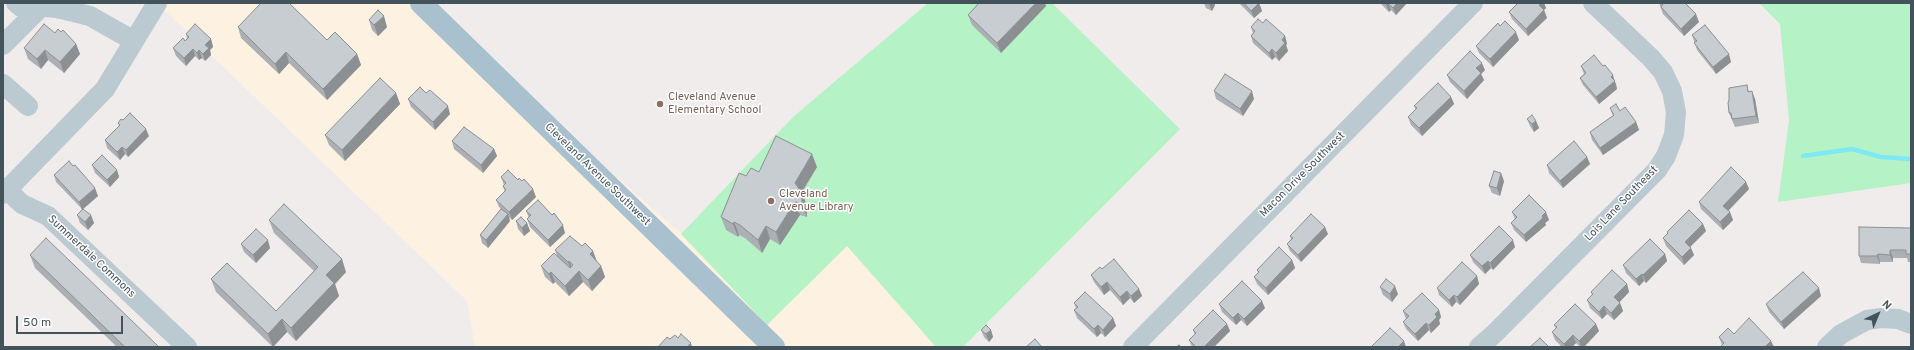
<!DOCTYPE html>
<style>
body{margin:0}
#map{position:relative;width:1914px;height:350px;overflow:hidden;background:#f0ecec;font-family:Overpass,sans-serif}
canvas{display:block}
.frame{position:absolute;inset:0;border:4px solid #43535b;pointer-events:none}
.north{position:absolute;left:1858px;top:294px;width:40px;height:40px;-webkit-text-stroke:3px #fff;paint-order:stroke;rotate:44deg;font-size:11px;font-weight:700;line-height:16px;text-align:center;color:#43535b}
.north::after{content:'';display:block;margin:auto;width:14px;height:18px;background:#43535b;clip-path:polygon(50% 0,100% 100%,50% 72%,0 100%)}
.scale{position:absolute;left:16px;top:316px;width:107px;height:18px;box-sizing:border-box;border:2px solid #43535b;border-top:0;padding-left:5px;font-size:12px;line-height:14px;white-space:nowrap;color:#43535b;-webkit-text-stroke:3px #fff;paint-order:stroke}
</style>
<div id="map">
<canvas width="1914" height="350"></canvas>
<div class="frame"></div>
<div class="north">N</div>
<div class="scale">50 m</div>
</div>
<script>
const ctx = document.querySelector('canvas').getContext('2d');
ctx.lineJoin = 'round';
function fillPath(path, color) { ctx.fillStyle = color; ctx.fill(path, 'evenodd'); }
const poly = rows => new Path2D(rows.map(r => 'M' + r).join(''));
function strokePath(path, color, width, dash) { ctx.strokeStyle = color; ctx.lineWidth = width; ctx.lineCap = dash ? 'butt' : 'round'; ctx.setLineDash(dash || []); ctx.stroke(path); }
function label(font, color, halo, rows, align = 'center') {
  ctx.font = font + ' Overpass,sans-serif'; ctx.lineWidth = 3; ctx.setLineDash([]); ctx.textBaseline = 'middle'; ctx.strokeStyle = halo; ctx.fillStyle = color; for (const [text, x, y, turn = 0] of rows) {
    ctx.save(); ctx.translate(x, y); ctx.rotate((+turn || 0) * Math.PI / 180); ctx.textAlign = isNaN(turn) ? turn : align; if (halo) ctx.strokeText(text, 0, 0); ctx.fillText(text, 0, 0); ctx.restore();
  }
}
fillPath(poly([
 [157,3,430,3,539,110,681,233,767,325,847,246,936,347,475,347,467,301]
]), '#fdf2e2');
fillPath(poly([
 [928,3,1052,3,1180,129,963,347,936,347,847,246,767,325,681,234,794,116],
 [1759,3,1911,3,1911,183,1778,202,1789,120,1780,24]
]), '#b5f2c6');
strokePath(poly([
 [1803,156,1852,149,1881,157,1911,159]
]), '#7ee9f3', 4.5);
strokePath(poly([
 [16,3,21,7,40,8],
 [3,45,40,8,45,7,57,8,90,16,134,41],
 [3,84,28,106],
 [7,190,22,204,48,216,187,347],
 [3,194,105,89,157,3],
 [1133,347,1473,3],
 [1479,347,1494,334,1657,170,1666,156,1674,135,1676,112,1672,91,1663,72,1651,58,1593,3],
 [1827,347,1841,334,1867,320,1881,318,1898,319,1911,324]
]), '#bbc9d0', 20);
strokePath(poly([
 [421,3,774,347]
]), '#a9c0ce', 22);
fillPath(poly([
 [979,3,1045,3,1046,6,1001,53,972,25,968,15],
 [1204,3,1214,3,1215,5,1212,11,1206,8],
 [1239,3,1259,3,1262,11,1254,18],
 [1380,3,1407,3,1396,15,1391,10,1389,12],
 [1518,3,1544,3,1546,8,1544,10,1547,18,1528,36,1512,19,1509,12],
 [1659,3,1685,3,1699,22,1684,36,1663,14],
 [369,20,387,27,378,36,372,30],
 [1263,23,1285,36,1287,44,1286,45,1288,51,1279,61,1275,57,1272,60,1253,43,1251,36,1253,33,1251,27],
 [1500,26,1519,40,1493,67,1479,53,1476,46],
 [238,27,327,40,357,54,361,65,327,100,289,63,279,74,241,38],
 [61,32,76,44,80,54,64,73,48,60,41,69,28,59,24,48,55,33],
 [186,34,211,39,213,47,210,50,211,55,205,61,202,58,199,60,195,56,186,66,176,56,173,48,185,41,187,38],
 [1692,35,1731,62,1716,74,1697,50],
 [1581,66,1616,83,1617,89,1599,104,1583,85,1580,78,1584,74],
 [1485,70,1481,74,1484,80,1467,99,1450,82,1447,75],
 [1747,85,1749,92,1755,99,1759,123,1735,127,1729,113,1729,101],
 [1214,91,1254,99,1243,116,1216,99],
 [396,93,400,104,345,161,329,145,325,135],
 [426,93,450,114,435,130,411,107,408,99],
 [1451,97,1454,104,1422,136,1411,125,1408,117,1416,110,1414,106],
 [1610,108,1620,111,1636,122,1639,130,1603,155,1592,140,1590,132,1613,116],
 [1527,119,1536,121,1539,128,1534,132,1530,126],
 [123,120,149,136,128,157,125,154,120,160,107,148,105,140,119,126,118,123],
 [452,141,494,149,497,156,483,173,454,149],
 [1587,157,1590,164,1563,188,1549,173,1547,165],
 [92,165,117,170,119,177,110,187,95,173],
 [817,167,802,193,807,206,807,217,800,215,780,245,770,239,762,253,745,238,739,235,738,237,726,230,721,217,746,176],
 [54,175,98,196,83,209,94,223,88,230,80,223,77,215,82,209,56,182],
 [501,177,518,180,536,197,512,220,509,217,510,221,488,248,482,243,480,235,501,209,499,207,496,200,505,192,503,186,504,185],
 [1504,181,1500,196,1492,193,1489,186],
 [1746,182,1749,189,1728,211,1733,220,1723,230,1701,209,1699,202],
 [526,211,565,233,550,247,530,227,527,219,529,218],
 [1512,212,1549,220,1545,223,1546,225,1526,242,1514,230,1511,223,1515,219],
 [269,220,346,272,335,284,339,296,296,341,287,332,273,347,216,292,211,279,276,311,314,271,274,233],
 [516,221,527,223,530,231,524,236,518,229],
 [1703,224,1706,231,1690,247,1694,255,1684,265,1666,246,1663,238,1668,234,1667,232],
 [1911,228,1911,262,1908,262,1907,258,1893,258,1893,262,1880,262,1880,264,1861,263,1859,256],
 [1328,234,1301,262,1290,251,1287,244,1291,239,1290,236],
 [241,244,270,248,256,263,244,252],
 [582,246,593,251,597,262,601,266,605,277,592,291,583,282,569,296,555,282,553,284,545,277,541,266,557,256,555,250],
 [1515,247,1493,270,1491,268,1485,274,1473,262,1470,255],
 [1665,254,1667,261,1646,283,1644,281,1639,286,1626,273,1623,265],
 [30,255,159,347,117,347,35,268],
 [1292,260,1295,268,1268,295,1257,284,1254,277,1258,273,1257,270],
 [1102,269,1139,289,1142,296,1134,303,1130,298,1123,305,1110,290,1104,295,1094,282,1091,275],
 [1477,276,1479,284,1460,305,1456,302,1452,307,1439,295,1437,288],
 [1627,284,1629,292,1619,302,1620,303,1623,311,1614,320,1607,314,1602,319,1590,308,1587,300,1592,296,1591,292],
 [1380,287,1398,294,1392,302,1383,295],
 [1821,296,1784,329,1769,312,1766,304],
 [1074,303,1113,318,1116,326,1105,337,1101,333,1097,337,1077,318,1074,310,1076,308],
 [1219,304,1265,308,1247,326,1241,320,1236,325,1222,312],
 [1439,310,1441,317,1439,320,1440,324,1431,333,1429,330,1418,341,1406,329,1403,322,1406,319,1403,311],
 [1227,324,1230,331,1214,347,1192,347,1189,340,1195,335,1193,330],
 [1554,325,1599,331,1584,347,1580,347,1576,343,1572,347,1562,347,1555,340,1552,332,1556,328],
 [981,330,991,330,993,337,989,342,984,337],
 [1734,334,1771,341,1774,347,1720,347,1722,345,1719,337]
]), '#acb0b5');
fillPath(poly([
 [1036,3,1045,3,1046,6,1001,53,997,43],
 [1209,3,1214,3,1215,5,1212,11,1209,4],
 [1259,3,1262,11,1254,18,1251,11],
 [1388,3,1391,10,1389,12,1386,4],
 [1397,3,1407,3,1396,15,1393,8],
 [1541,3,1544,3,1546,8,1544,10,1547,18,1528,36,1526,29,1539,5],
 [1696,14,1699,22,1684,36,1681,29],
 [384,16,387,27,378,36,374,25],
 [1516,32,1519,40,1493,67,1490,59],
 [1285,36,1287,44,1286,45,1288,51,1279,61,1276,53,1282,40],
 [211,39,213,47,210,50,211,55,205,61,203,54,205,45],
 [76,44,80,54,64,73,60,62],
 [193,49,195,56,186,66,184,58],
 [1272,49,1275,57,1272,60,1269,53],
 [45,50,48,60,41,69,37,59],
 [199,50,202,58,199,60,197,53],
 [286,52,289,63,279,74,275,64],
 [357,54,361,65,327,100,323,89],
 [1729,54,1731,62,1716,74,1713,67],
 [1482,63,1485,70,1481,74,1484,80,1467,99,1464,91,1476,68],
 [1613,75,1617,89,1599,104,1596,97,1611,77],
 [1252,91,1254,99,1243,116,1240,109],
 [1752,91,1755,99,1759,123,1756,116],
 [396,93,400,104,345,161,342,150],
 [1451,97,1454,104,1422,136,1419,128],
 [448,106,450,114,435,130,433,122],
 [1536,121,1539,128,1534,132,1532,124],
 [1636,122,1639,130,1603,155,1600,148],
 [146,129,149,136,128,157,126,150],
 [122,147,125,154,120,160,117,152],
 [494,149,497,156,483,173,481,165],
 [812,154,817,167,799,196,795,183],
 [1587,157,1590,164,1563,188,1560,181],
 [117,170,119,177,110,187,107,180],
 [1501,173,1504,181,1500,196,1497,188],
 [1746,182,1749,189,1726,213,1723,206],
 [95,188,98,196,82,210,79,202],
 [533,189,536,197,512,220,509,212],
 [802,193,807,206,807,217,802,204],
 [795,202,800,215,780,245,776,232],
 [1546,212,1549,220,1545,223,1546,225,1526,242,1524,235],
 [1730,212,1733,220,1723,230,1720,222],
 [508,214,510,221,488,248,486,240],
 [91,215,94,223,88,230,85,222],
 [734,222,739,235,738,237,733,224],
 [527,223,530,231,524,236,522,228],
 [1703,224,1706,231,1688,249,1685,242],
 [563,225,565,233,550,247,548,240],
 [766,226,770,239,762,253,758,240],
 [1325,227,1328,234,1301,262,1298,255],
 [268,240,270,248,256,263,253,255],
 [1513,240,1515,247,1493,270,1490,263],
 [1691,248,1694,255,1684,265,1682,257],
 [1890,250,1893,258,1893,262,1890,255],
 [593,251,597,262,594,265,590,254],
 [1665,254,1667,261,1646,283,1643,275],
 [1878,254,1880,262,1880,264,1877,256],
 [342,259,346,272,335,284,339,296,296,341,291,328,326,275],
 [1292,260,1295,268,1268,295,1266,288],
 [569,261,573,271,572,272,568,262],
 [1488,261,1491,268,1485,274,1482,266],
 [601,266,605,277,592,291,588,280],
 [579,271,583,282,569,296,565,286],
 [551,272,555,282,553,284,549,274],
 [1642,274,1644,281,1639,286,1636,279],
 [1477,276,1479,284,1460,305,1457,297],
 [1107,282,1110,290,1104,295,1101,287],
 [1627,284,1629,292,1617,305,1614,297],
 [1395,286,1398,294,1392,302,1390,294],
 [1819,288,1821,296,1784,329,1781,322],
 [1139,289,1142,296,1134,303,1131,296],
 [1127,291,1130,298,1123,305,1120,297],
 [1454,295,1456,302,1452,307,1449,300],
 [1262,301,1265,308,1247,326,1244,319],
 [1620,303,1623,311,1614,320,1611,313],
 [1604,306,1607,314,1602,319,1599,312],
 [1439,310,1441,317,1439,320,1440,324,1431,333,1429,325,1435,314],
 [1238,313,1241,320,1236,325,1233,318],
 [1113,318,1116,326,1105,337,1103,330],
 [282,319,287,332,273,347,268,334],
 [1426,323,1429,330,1418,341,1415,334],
 [1227,324,1230,331,1214,347,1204,347],
 [1596,324,1599,331,1584,347,1581,347,1579,341],
 [1098,325,1101,333,1097,337,1094,329],
 [991,330,993,337,989,342,986,334],
 [1573,335,1576,343,1572,347,1565,347,1564,344],
 [1404,341,1406,347,1398,347],
 [1771,341,1774,347,1765,347],
 [691,343,692,347,687,347]
]), '#8c9093');
const building = poly([
 [261,3,289,3,327,40,335,32,357,54,323,89,286,52,275,64,238,27,261,3],
 [979,3,1036,3,997,43,968,15,979,3],
 [1244,3,1259,3,1251,11,1244,3],
 [1388,3,1397,3,1393,8,1388,3],
 [1518,3,1541,3,1539,5,1544,10,1526,29,1509,12,1518,3],
 [1661,3,1685,3,1696,14,1681,29,1661,7,1663,4,1661,3],
 [378,10,384,16,374,25,369,20,378,10],
 [1258,19,1263,23,1266,19,1285,36,1282,40,1285,43,1276,53,1272,49,1269,53,1251,36,1255,31,1251,27,1258,19],
 [1505,21,1516,32,1490,59,1476,46,1498,23,1500,26,1505,21],
 [44,24,55,33,58,29,61,32,63,30,76,44,60,62,45,50,37,59,24,48,44,24],
 [195,24,211,39,205,45,209,48,203,54,199,50,197,53,193,49,184,58,173,48,183,38,185,41,189,37,186,34,195,24],
 [1705,25,1729,54,1713,67,1694,43,1697,41,1692,35,1705,25],
 [1470,51,1482,63,1476,68,1481,73,1464,91,1447,75,1470,51],
 [1594,55,1603,66,1605,65,1613,75,1611,77,1615,81,1596,97,1580,78,1586,73,1581,66,1594,55],
 [1225,74,1252,91,1240,109,1214,91,1225,74],
 [380,78,396,93,342,150,325,135,380,78],
 [1438,83,1451,97,1419,128,1408,117,1417,108,1414,106,1438,83],
 [1747,85,1748,92,1752,91,1756,116,1732,119,1731,113,1729,113,1728,102,1729,101,1729,88,1747,85],
 [420,87,426,93,430,90,448,106,433,122,408,99,420,87],
 [1616,104,1620,111,1625,107,1636,122,1600,148,1590,132,1614,115,1610,108,1616,104],
 [130,113,146,129,126,150,122,147,117,152,105,140,120,125,118,123,121,119,123,120,130,113],
 [1532,115,1536,121,1532,124,1527,119,1532,115],
 [464,127,494,149,481,165,452,141,464,127],
 [776,136,812,154,795,183,802,193,802,204,795,202,776,232,766,226,758,240,740,225,734,222,733,224,721,217,739,173,746,176,751,168,759,172,776,136],
 [1574,141,1587,157,1560,181,1547,165,1574,141],
 [102,155,117,170,107,180,92,165,102,155],
 [69,161,73,166,75,165,95,188,79,202,54,175,69,161],
 [1731,167,1746,182,1723,206,1730,212,1720,222,1699,202,1731,167],
 [508,170,518,180,519,178,522,181,524,179,533,189,509,212,496,200,506,190,503,186,506,183,501,177,508,170],
 [1494,171,1501,173,1497,188,1489,186,1494,171],
 [1529,195,1546,212,1542,216,1543,218,1524,235,1511,223,1517,217,1512,212,1529,195],
 [538,200,552,215,554,213,563,225,548,240,527,219,531,215,526,211,538,200],
 [284,204,342,259,326,275,334,283,291,328,282,319,268,334,211,279,227,263,276,311,318,267,269,220,284,204],
 [83,209,91,215,85,222,77,215,83,209],
 [501,209,508,214,486,240,480,235,501,209],
 [1689,210,1703,224,1685,242,1691,248,1682,257,1663,238,1668,233,1667,232,1689,210],
 [1311,214,1325,227,1298,255,1287,244,1293,238,1290,236,1311,214],
 [521,217,527,223,522,228,516,221,521,217],
 [1499,226,1513,240,1490,263,1488,261,1482,266,1470,255,1499,226],
 [1859,227,1911,228,1911,254,1906,254,1906,250,1890,250,1890,255,1878,254,1877,256,1859,256,1859,227],
 [256,229,268,240,253,255,241,244,256,229],
 [570,236,582,246,585,243,593,251,590,254,601,266,588,280,579,271,565,286,551,272,549,274,541,266,554,253,570,268,573,265,569,261,568,262,555,250,570,236],
 [46,238,159,347,125,347,30,255,46,238],
 [1650,239,1665,254,1643,275,1642,274,1636,279,1623,265,1650,239],
 [1279,247,1292,260,1266,288,1254,277,1259,272,1257,270,1279,247],
 [1114,259,1139,289,1131,296,1127,291,1120,297,1107,282,1101,287,1091,275,1100,267,1102,269,1114,259],
 [1462,262,1477,276,1457,297,1454,295,1449,300,1437,288,1462,262],
 [1612,270,1627,284,1614,297,1620,303,1611,313,1604,306,1599,312,1587,300,1593,294,1591,292,1612,270],
 [1803,272,1819,288,1781,322,1766,304,1803,272],
 [1386,279,1395,286,1390,294,1380,287,1386,279],
 [1242,281,1262,301,1244,319,1238,313,1233,318,1219,304,1242,281],
 [1085,292,1113,318,1103,330,1098,325,1094,329,1074,310,1078,307,1074,303,1085,292],
 [1422,293,1439,310,1435,314,1437,317,1429,325,1426,323,1415,334,1403,322,1409,316,1403,311,1422,293],
 [1575,304,1596,324,1579,341,1573,335,1564,344,1552,332,1557,327,1554,325,1575,304],
 [1213,310,1227,324,1204,347,1196,347,1189,340,1196,333,1193,330,1213,310],
 [1749,318,1771,341,1765,347,1720,347,1724,343,1719,337,1728,328,1734,334,1749,318],
 [986,325,991,330,986,334,981,330,986,325],
 [1390,328,1404,341,1398,347,1371,347,1390,328],
 [681,334,691,343,687,347,658,347,667,337,670,339,675,335,678,338,681,334],
 [1540,338,1549,347,1530,347,1540,338],
 [1035,339,1042,347,1026,347,1035,339],
 [1179,345,1181,347,1176,347,1179,345]
]);
fillPath(building, '#c8cdd2');
strokePath(building, '#8c9093', 1);
for (const [x, y, r, color] of [
 [660,104,4,"#8d6e63"],
 [771,201,4,"#8d6e63"]
]) { const dot = new Path2D(); dot.arc(x, y, r, 0, 2 * Math.PI); ctx.fillStyle = color; ctx.fill(dot); strokePath(dot, '#fff', 1.5); }
label('11px', '#785e54', '#fff', [
 ["Cleveland Avenue",668,98],
 ["Elementary School",668,111],
 ["Cleveland",779,195],
 ["Avenue Library",779,208]
], 'left');
label('11px', '#43535b', '#fff', [
 ["Cleveland Avenue Southwest",597,175,44],
 ["Macon Drive Southwest",1303,175,-45],
 ["Lois Lane Southeast",1622,204,-46],
 ["Summerdale Commons",91,257,43]
]);
</script>
